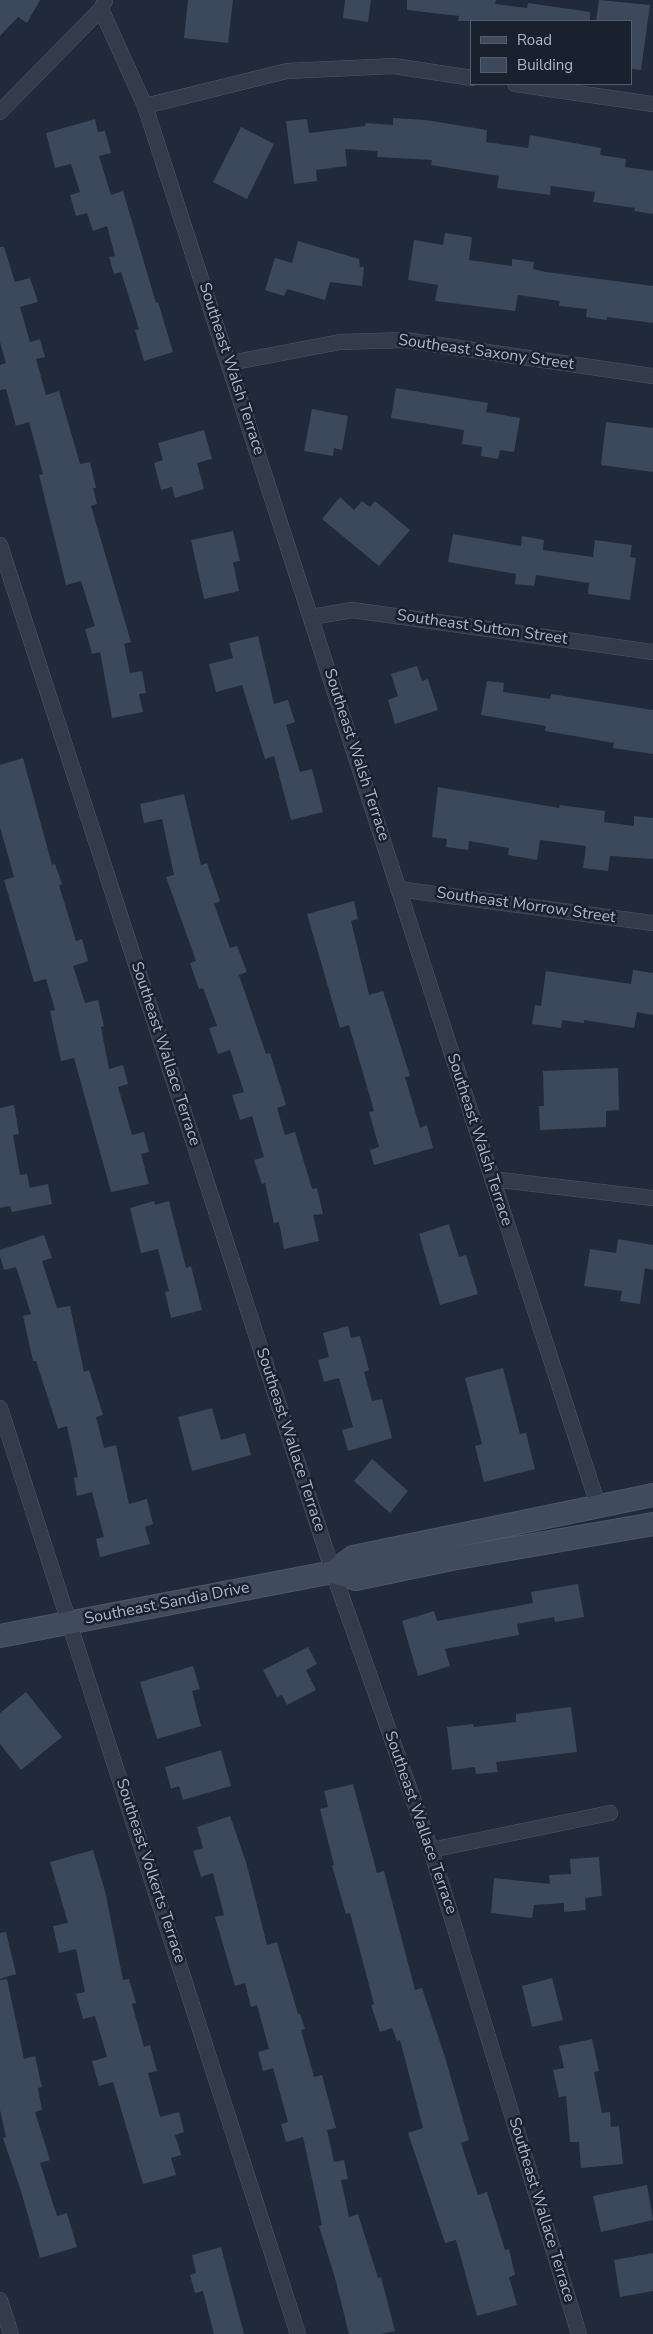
<!DOCTYPE html>
<style>
body{margin:0}
#map{position:relative;width:653px;height:2334px;overflow:hidden;background:#202a3b;font-family:"Nunito Sans",sans-serif}
canvas{display:block}
.legend{position:absolute;left:470px;top:20px;width:162px;height:65px;box-sizing:border-box;background:#19212f;border:1px solid #555d6c;margin:0;padding:6px 9px;list-style:none;font-size:15px;color:#aeb7c7}
.legend li{display:flex;align-items:center;gap:10px;height:25px}
.legend b{width:25px;border:1px solid #555d6c}
</style>
<div id="map">
<canvas width="653" height="2334"></canvas>
<ul class="legend">
<li><b style="height:6px;background:#414b5e"></b>Road</li>
<li><b style="height:14px;background:#3c485b"></b>Building</li>
</ul>
</div>
<script>
const ctx = document.querySelector('canvas').getContext('2d');
ctx.lineJoin = 'round';
function fillPath(path, color) { ctx.fillStyle = color; ctx.fill(path, 'evenodd'); }
const poly = rows => new Path2D(rows.map(r => 'M' + r).join(''));
function strokePath(path, color, width, dash) { ctx.strokeStyle = color; ctx.lineWidth = width; ctx.lineCap = dash ? 'butt' : 'round'; ctx.setLineDash(dash || []); ctx.stroke(path); }
function label(font, color, halo, rows, align = 'center') {
  ctx.font = font + ' "Nunito Sans",sans-serif'; ctx.lineWidth = 5; ctx.setLineDash([]); ctx.textBaseline = 'middle'; ctx.strokeStyle = halo; ctx.fillStyle = color; for (const [text, x, y, turn = 0] of rows) {
    ctx.save(); ctx.translate(x, y); ctx.rotate((+turn || 0) * Math.PI / 180); ctx.textAlign = isNaN(turn) ? turn : align; if (halo) ctx.strokeText(text, 0, 0); ctx.fillText(text, 0, 0); ctx.restore();
  }
}
fillPath(poly([
 [0,0,40,0,27,23,18,17,0,36],
 [188,0,233,0,228,43,184,38],
 [345,0,371,0,368,22,343,18],
 [407,0,496,0,495,4,527,8,528,3,590,12,590,21,458,21,459,16,407,10],
 [599,0,650,5,641,70,632,69,632,21,596,21],
 [393,118,426,120,487,130,486,142,528,148,530,135,601,148,600,155,626,159,625,167,653,171,653,214,634,211,635,208,593,202,595,192,551,186,550,195,497,188,499,176,431,165,432,160,377,157,378,151,345,149,347,166,316,170,317,181,294,184,286,121,307,119,309,133,365,126,366,123,393,125],
 [95,119,98,132,105,131,111,153,99,156,111,195,123,191,156,303,158,302,173,352,144,361,135,330,139,329,121,272,114,274,109,257,115,256,107,226,93,231,87,213,76,216,70,195,80,192,71,164,55,168,46,133],
 [241,127,274,144,247,199,213,182],
 [445,233,472,237,469,260,512,266,512,259,534,262,533,269,546,272,653,286,653,323,607,317,607,320,586,317,587,309,559,306,560,301,518,295,515,311,435,301,438,285,408,280,414,240,443,245],
 [298,241,359,259,360,267,364,267,362,286,330,282,325,300,287,289,284,296,265,290,275,258,292,263],
 [0,247,4,247,15,282,30,278,38,302,20,307,30,342,40,339,45,357,36,359,46,395,59,391,80,464,90,462,96,488,93,488,97,504,91,506,131,642,124,644,130,673,142,671,146,693,139,694,143,712,112,718,100,652,92,654,85,629,95,626,81,581,66,585,39,475,43,474,29,422,16,426,6,389,0,390,0,365,6,363,0,342],
 [396,388,488,403,486,412,520,418,514,452,500,450,498,459,481,456,482,447,462,444,464,430,391,418],
 [312,409,348,416,342,450,334,448,333,456,304,451],
 [606,422,653,428,653,472,601,465],
 [204,430,212,459,197,463,204,489,175,498,172,487,161,490,154,463,163,460,158,443],
 [340,497,354,510,362,501,370,507,375,501,410,530,379,566,322,519],
 [233,531,240,561,233,562,239,591,204,599,191,540],
 [453,534,521,546,522,536,544,540,543,550,593,557,595,540,632,545,630,557,636,558,630,600,588,594,589,583,536,575,534,586,515,584,516,574,448,562],
 [258,636,274,704,288,700,295,722,286,725,300,772,312,769,323,812,291,820,274,756,265,759,242,685,216,692,209,664,233,658,229,643],
 [417,666,422,681,428,679,438,710,395,724,388,700,398,696,391,674],
 [487,681,504,683,503,692,550,699,551,694,653,710,653,754,613,748,614,743,545,731,546,726,481,715],
 [23,758,52,865,55,864,62,884,59,885,76,941,82,939,88,961,73,966,85,1003,98,1000,104,1026,101,1027,109,1069,123,1065,128,1084,118,1087,132,1135,144,1132,149,1152,141,1154,149,1184,111,1192,74,1058,61,1061,50,1011,55,1010,46,979,34,982,4,880,14,877,0,827,0,765],
 [438,787,559,808,560,805,605,811,604,822,634,826,634,816,653,818,653,859,610,856,608,871,583,868,586,846,540,840,537,860,508,855,509,848,469,841,468,850,446,847,447,839,432,837],
 [184,794,201,865,207,863,220,901,214,904,230,948,237,946,247,972,239,975,266,1054,270,1053,286,1105,277,1108,285,1135,295,1132,312,1189,317,1188,323,1214,313,1215,319,1241,284,1249,279,1222,274,1223,265,1183,262,1184,254,1160,264,1157,252,1116,240,1120,232,1095,244,1092,230,1050,218,1054,209,1028,217,1026,203,988,199,989,190,963,196,961,166,877,174,875,162,819,144,823,140,804],
 [354,901,358,919,351,921,369,995,383,991,410,1076,405,1077,420,1128,427,1125,433,1148,374,1165,370,1150,379,1147,369,1112,374,1111,349,1025,340,1028,307,914],
 [633,970,653,973,653,1015,637,1012,634,1028,584,1020,584,1023,562,1020,561,1028,532,1024,535,1005,541,1006,546,971,631,984],
 [618,1068,619,1110,606,1111,606,1127,540,1130,539,1106,544,1106,543,1071],
 [14,1105,19,1134,13,1135,20,1175,27,1174,30,1188,48,1184,52,1204,12,1212,10,1206,0,1208,0,1108],
 [154,1201,155,1205,169,1201,186,1268,191,1266,202,1310,171,1318,165,1292,169,1291,158,1249,141,1253,130,1208],
 [449,1224,459,1257,466,1255,478,1294,440,1305,419,1234],
 [44,1235,52,1258,42,1261,57,1308,70,1306,84,1372,89,1370,103,1415,96,1417,104,1448,116,1445,129,1504,147,1499,153,1524,145,1527,150,1544,100,1557,96,1539,104,1537,92,1492,77,1496,74,1478,78,1477,67,1426,58,1429,36,1361,33,1361,23,1316,31,1314,16,1267,4,1270,0,1256,0,1250],
 [618,1239,653,1245,653,1270,645,1268,640,1304,620,1301,622,1291,584,1286,590,1249,616,1253],
 [348,1326,351,1338,360,1336,369,1370,364,1372,372,1401,382,1399,392,1438,348,1451,342,1430,353,1427,339,1378,324,1382,318,1360,329,1357,323,1333],
 [503,1368,520,1434,526,1433,535,1469,484,1482,475,1446,482,1444,465,1378],
 [212,1408,221,1440,245,1433,251,1455,192,1471,178,1417],
 [372,1459,408,1491,390,1513,354,1481],
 [578,1584,584,1617,555,1622,554,1617,517,1624,519,1635,445,1649,450,1666,418,1676,402,1621,434,1611,437,1621,533,1603,531,1592],
 [308,1647,317,1664,306,1670,316,1690,287,1705,282,1695,277,1697,263,1670],
 [193,1666,200,1689,192,1691,201,1726,157,1739,140,1682],
 [26,1692,62,1737,21,1770,0,1744,0,1713],
 [571,1707,577,1752,496,1762,498,1772,476,1774,475,1767,452,1770,447,1727,473,1724,474,1727,516,1722,516,1714],
 [221,1750,231,1786,183,1800,179,1786,171,1789,165,1767],
 [353,1784,377,1873,384,1871,415,1990,422,1988,445,2057,469,2140,461,2143,478,2195,487,2192,505,2250,509,2249,515,2275,509,2277,517,2305,477,2316,456,2240,445,2243,408,2133,423,2128,400,2040,397,2041,392,2028,380,2032,371,2005,374,2004,350,1913,346,1914,332,1866,334,1865,320,1809,328,1807,324,1791],
 [230,1816,246,1862,267,1945,277,1942,298,2014,300,2014,305,2029,301,2030,314,2077,322,2075,336,2128,327,2130,334,2162,344,2160,348,2179,341,2180,349,2217,358,2214,378,2278,381,2277,395,2331,381,2334,349,2334,335,2278,319,2226,322,2225,303,2137,286,2142,281,2124,288,2122,273,2068,263,2071,258,2052,269,2049,257,2005,251,2007,245,1983,235,1986,215,1917,224,1915,213,1873,201,1877,193,1851,203,1848,197,1827],
 [93,1850,105,1891,123,1980,129,1979,136,2003,132,2004,144,2047,150,2045,157,2071,148,2073,160,2117,179,2112,184,2132,175,2135,181,2155,171,2158,176,2175,143,2184,113,2082,99,2086,92,2061,107,2057,95,2016,83,2019,76,1994,85,1992,76,1949,59,1953,53,1926,68,1923,50,1862],
 [599,1857,602,1896,585,1898,586,1910,564,1912,564,1903,534,1905,532,1918,491,1913,494,1878,550,1884,549,1875,571,1874,570,1859],
 [6,1932,16,1974,0,1979,0,1933],
 [552,1978,563,2020,532,2027,522,1986],
 [7,1979,24,2059,35,2056,42,2087,38,2088,42,2110,35,2112,50,2160,40,2163,57,2216,67,2213,77,2247,40,2258,21,2191,3,2138,6,2137,0,2110,0,1980],
 [592,2039,599,2071,594,2072,602,2113,610,2112,611,2127,619,2126,623,2164,581,2168,579,2142,570,2142,566,2096,559,2097,553,2070,564,2068,559,2046],
 [647,2185,653,2220,601,2232,593,2196],
 [221,2247,244,2334,214,2334,203,2291,195,2293,190,2275,196,2273,192,2255],
 [653,2253,653,2291,620,2297,614,2260]
]), '#3c485b');
const street = poly([
 [101,9,145,106,598,1505],
 [515,84,653,104],
 [145,106,287,71,394,66,472,78],
 [0,112,101,9,105,1],
 [230,363,340,342,405,340,653,376],
 [0,545,333,1572,431,1850,579,2334],
 [312,617,352,610,653,652],
 [398,889,653,923],
 [492,1179,653,1198],
 [0,1408,298,2334],
 [431,1850,610,1813],
 [0,2300,11,2334]
]);
const secondary = poly([
 [333,1572,353,1557,653,1495],
 [0,1636,333,1572,356,1579,452,1559,653,1524]
]);
strokePath(street, '#4e5765', 16);
strokePath(secondary, '#4e5765', 24);
strokePath(street, '#343c4b', 15);
strokePath(secondary, '#414b5e', 22);
label('16px', '#aeb7c7', '#19212f', [
 ["Southeast Saxony Street",486,353,8],
 ["Southeast Walsh Terrace",231,369,72],
 ["Southeast Sutton Street",482,628,8],
 ["Southeast Walsh Terrace",356,755,72],
 ["Southeast Morrow Street",526,906,8],
 ["Southeast Wallace Terrace",165,1054,72],
 ["Southeast Walsh Terrace",479,1140,72],
 ["Southeast Wallace Terrace",290,1440,72],
 ["Southeast Sandia Drive",167,1604,-11],
 ["Southeast Wallace Terrace",420,1823,71],
 ["Southeast Volkerts Terrace",150,1871,72],
 ["Southeast Wallace Terrace",541,2210,73]
]);
</script>
